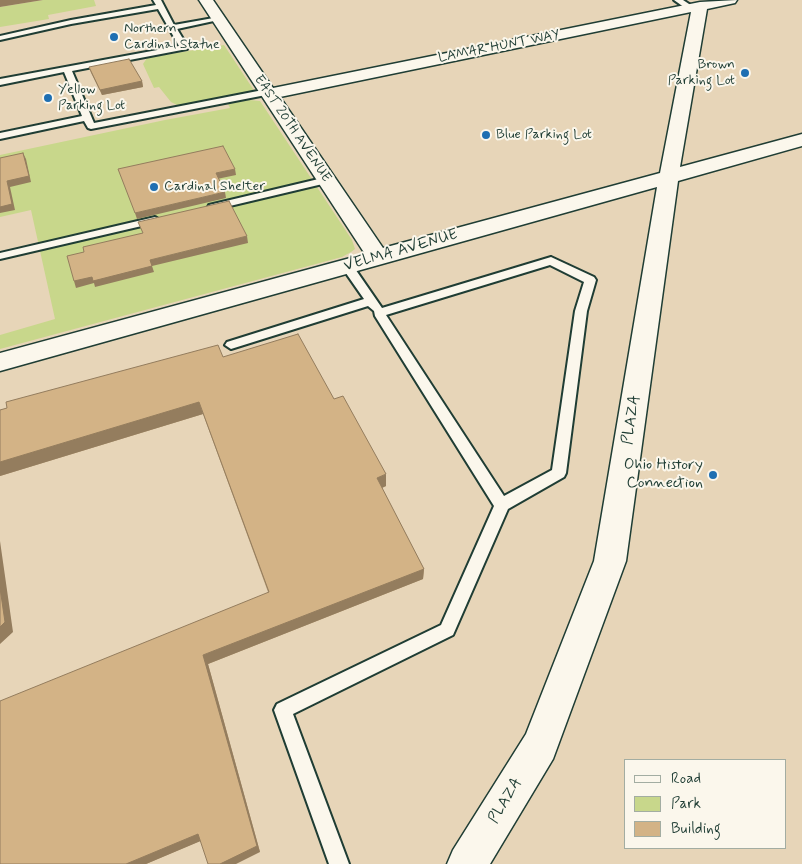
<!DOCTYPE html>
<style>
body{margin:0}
#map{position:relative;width:802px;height:864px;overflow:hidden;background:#efe3cd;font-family:Mynerve,sans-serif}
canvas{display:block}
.legend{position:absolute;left:624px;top:759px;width:162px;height:90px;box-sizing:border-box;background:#fbf7ec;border:1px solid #a3ada2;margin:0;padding:6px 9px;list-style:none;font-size:15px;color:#1f3d34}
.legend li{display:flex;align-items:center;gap:10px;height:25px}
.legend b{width:25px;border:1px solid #a3ada2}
</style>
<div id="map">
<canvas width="802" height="864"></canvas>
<ul class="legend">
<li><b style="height:6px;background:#fbf7ec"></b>Road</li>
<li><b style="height:14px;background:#c8d78b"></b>Park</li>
<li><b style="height:14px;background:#d3b386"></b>Building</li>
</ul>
</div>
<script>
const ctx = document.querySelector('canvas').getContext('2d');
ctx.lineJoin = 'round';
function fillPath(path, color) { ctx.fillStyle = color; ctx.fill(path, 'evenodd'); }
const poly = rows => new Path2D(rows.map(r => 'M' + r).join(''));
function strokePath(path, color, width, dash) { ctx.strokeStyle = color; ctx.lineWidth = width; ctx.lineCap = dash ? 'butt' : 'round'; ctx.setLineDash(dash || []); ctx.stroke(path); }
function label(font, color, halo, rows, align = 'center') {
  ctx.font = font + ' Mynerve,sans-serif'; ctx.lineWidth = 4; ctx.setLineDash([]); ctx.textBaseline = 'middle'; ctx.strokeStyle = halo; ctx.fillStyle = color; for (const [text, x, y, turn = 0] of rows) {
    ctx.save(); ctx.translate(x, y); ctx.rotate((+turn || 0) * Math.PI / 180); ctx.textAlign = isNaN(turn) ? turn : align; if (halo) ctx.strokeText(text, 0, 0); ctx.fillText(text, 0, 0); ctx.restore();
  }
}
fillPath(poly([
 [0,0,802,0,802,864,0,864],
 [626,760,786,760,786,848,626,848]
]), '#e7d5b8');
fillPath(poly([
 [43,0,94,0,96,6,48,15,49,19,0,27,0,7],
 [224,45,255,92,179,106,171,102,159,87,154,88,143,64,147,58],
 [249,100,260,101,352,240,355,249,351,252,342,257,0,349,0,335,55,319,31,210,0,217,0,155,165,120,230,108,228,104]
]), '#c8d78b');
const lane = poly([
 [153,0,161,0,174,25,219,17,223,19,177,29,188,47,187,49,72,71,94,123,268,89,272,92,271,94,91,129,88,128,84,121,0,139,0,133,82,116,64,72,0,85,0,79,179,46,158,9,71,24,0,40,0,36,71,20,156,5,153,0],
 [674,0,683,0,695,8,688,10,674,0],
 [327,177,332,180,331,182,213,210,208,207,209,205,327,177],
 [155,217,160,220,159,222,0,259,0,253,155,217],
 [551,257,594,277,596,280,587,311,566,473,564,477,508,509,453,635,293,714,349,864,329,864,274,710,277,704,441,625,494,506,375,316,374,311,368,306,231,349,225,345,227,342,364,299,341,266,343,263,351,263,382,308,551,257],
 [550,265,584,282,575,311,552,470,504,496,386,315,550,265]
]);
const street = poly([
 [199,0,213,0,273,88,700,2,737,0,735,3,707,9,680,167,802,134,802,146,678,181,626,561,553,759,490,864,447,864,453,850,526,734,594,561,657,187,0,371,0,353,365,254,199,0],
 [691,12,660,173,383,248,280,97,691,12]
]);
strokePath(lane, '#1f3d34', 4);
strokePath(street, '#1f3d34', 3);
fillPath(lane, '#fbf7ec');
fillPath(street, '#fbf7ec');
fillPath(poly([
 [89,67,142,81,143,87,102,95,91,73],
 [223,357,334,399,386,486,382,488,424,569,423,579,208,664,260,852,200,841,146,864,0,864,268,592,203,414,0,476,0,410]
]), '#b59a73');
fillPath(poly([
 [0,0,43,0,0,7],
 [142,81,143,87,102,95,100,90],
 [23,153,26,159,31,182,10,187,15,210,0,213,0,207,7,181],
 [235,169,236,175,217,179,216,173],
 [225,192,226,198,137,219,135,213],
 [247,236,248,243,152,266,154,272,95,287,94,283,76,288,74,281,150,260],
 [199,402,203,414,0,476,0,462],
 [386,474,386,486,377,490,377,478],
 [0,541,13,632,0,644],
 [424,569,423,579,208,664,260,852,236,864,220,864,203,655],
 [198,834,203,840,146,864,126,864]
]), '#947d5e');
const building = poly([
 [129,59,142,81,100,90,89,67,129,59],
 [223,146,235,169,216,173,225,192,135,213,118,169,223,146],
 [23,153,29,176,7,181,12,204,0,207,0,158,23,153],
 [229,201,247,236,150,260,152,266,93,281,92,277,74,281,67,256,84,252,83,247,143,233,138,222,229,201],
 [298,334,334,399,343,396,386,474,377,478,424,569,203,655,257,846,220,864,208,864,198,834,126,864,0,864,0,701,269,592,199,402,0,462,0,410,7,408,6,402,218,345,223,357,298,334],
 [0,588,5,622,0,627,0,588]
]);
fillPath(building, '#d3b386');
strokePath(building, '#947d5e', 1);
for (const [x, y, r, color] of [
 [114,37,5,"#1f6fb2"],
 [745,73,5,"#1f6fb2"],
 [48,98,5,"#1f6fb2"],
 [486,135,5,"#1f6fb2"],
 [154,187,5,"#1f6fb2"],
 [713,475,5,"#1f6fb2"]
]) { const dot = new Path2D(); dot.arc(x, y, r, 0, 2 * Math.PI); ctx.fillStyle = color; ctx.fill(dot); strokePath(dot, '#fbf7ec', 2); }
label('14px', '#1f3d34', '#fbf7ec', [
 ["Northern",124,29],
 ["Cardinal Statue",124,45],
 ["Brown",735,65,"right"],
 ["Parking Lot",735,81,"right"],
 ["Yellow",58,90],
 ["Parking Lot",58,106],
 ["Blue Parking Lot",496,135],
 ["Cardinal Shelter",164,187]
], 'left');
label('14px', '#1f3d34', '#fbf7ec', [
 ["LAMAR HUNT WAY",499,47,-11],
 ["EAST 20TH AVENUE",292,129,56]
]);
label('16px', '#1f3d34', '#fbf7ec', [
 ["VELMA AVENUE",401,251,-16],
 ["PLAZA",632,420,-81],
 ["PLAZA",506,801,-59]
]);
label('16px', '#1f3d34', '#fbf7ec', [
 ["Ohio History",703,466],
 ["Connection",703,484]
], 'right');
</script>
